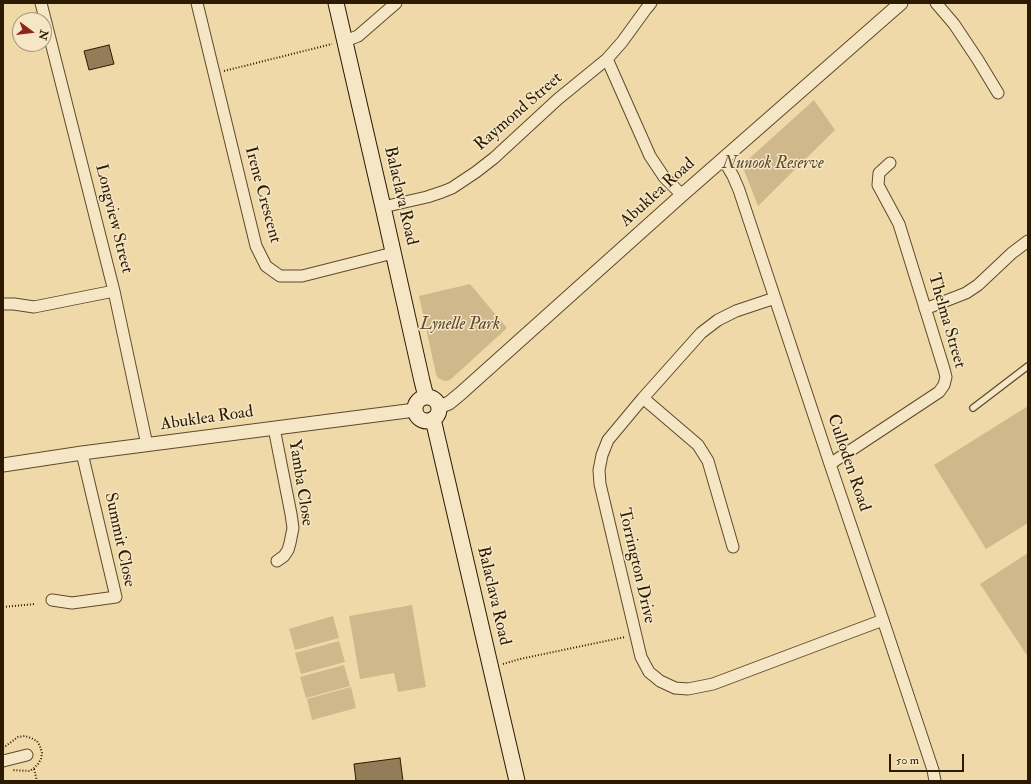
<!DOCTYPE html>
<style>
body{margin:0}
#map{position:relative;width:1031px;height:784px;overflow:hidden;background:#f0d9a8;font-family:"IM FELL Double Pica",serif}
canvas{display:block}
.frame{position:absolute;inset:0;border:4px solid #2c1a02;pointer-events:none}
.north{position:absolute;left:12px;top:12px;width:40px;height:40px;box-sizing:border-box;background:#f5e6c6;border:1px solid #a59478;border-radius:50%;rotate:105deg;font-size:11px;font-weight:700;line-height:16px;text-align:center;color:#2c1a02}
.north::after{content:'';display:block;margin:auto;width:14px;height:18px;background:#8f2418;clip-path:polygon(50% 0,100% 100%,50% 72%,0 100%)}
.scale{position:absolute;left:889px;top:754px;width:75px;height:18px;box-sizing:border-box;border:2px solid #2c1a02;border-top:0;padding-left:5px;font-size:12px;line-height:14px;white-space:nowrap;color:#2c1a02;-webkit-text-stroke:3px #f5e6c6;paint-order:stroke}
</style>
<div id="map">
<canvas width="1031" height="784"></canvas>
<div class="frame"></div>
<div class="north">N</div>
<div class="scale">50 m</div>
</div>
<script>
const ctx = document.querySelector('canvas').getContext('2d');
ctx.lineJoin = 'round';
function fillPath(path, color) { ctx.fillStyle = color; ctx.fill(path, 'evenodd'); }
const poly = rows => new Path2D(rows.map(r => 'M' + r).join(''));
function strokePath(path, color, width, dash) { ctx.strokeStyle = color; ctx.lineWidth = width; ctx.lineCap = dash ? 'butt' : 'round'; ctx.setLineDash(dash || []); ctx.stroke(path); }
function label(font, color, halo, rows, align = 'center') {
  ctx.font = font + ' "IM FELL Double Pica",serif'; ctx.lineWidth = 3; ctx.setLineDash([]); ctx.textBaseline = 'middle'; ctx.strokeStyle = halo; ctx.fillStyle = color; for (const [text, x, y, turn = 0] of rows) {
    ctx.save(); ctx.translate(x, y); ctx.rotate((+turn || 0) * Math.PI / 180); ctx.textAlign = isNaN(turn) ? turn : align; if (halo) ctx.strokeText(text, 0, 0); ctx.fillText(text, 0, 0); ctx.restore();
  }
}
fillPath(poly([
 [814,100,835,130,758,206,742,165],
 [470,284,507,328,450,380,445,381,442,380,438,378,436,374,419,296],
 [1028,406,1028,523,986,549,934,465],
 [1028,553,1028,657,980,584],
 [412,605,426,687,398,692,394,673,360,679,349,616],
 [333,616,339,638,295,650,289,629],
 [339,641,345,662,301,674,295,653],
 [344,665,350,686,306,698,300,677],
 [351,687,356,708,312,720,307,699]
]), '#cfb98c');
const building = poly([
 [109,45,114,64,89,70,84,51,109,45],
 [400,758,403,781,356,781,354,764,400,758]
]);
fillPath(building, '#927d58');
strokePath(building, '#2c1a02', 1);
const service = poly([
 [973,408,1028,366]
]);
const minor = poly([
 [41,3,114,291,147,445],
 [197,3,256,246,266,266,280,276,302,276,393,253],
 [936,3,954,24,978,60,998,93],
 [345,41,358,36,396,3],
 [607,59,650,156,664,177,682,195],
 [723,159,733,176,739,190,830,464,883,620,933,770,935,781],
 [383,207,427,197,442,192,452,188,476,172,494,158,558,99,607,59,622,42,646,9,651,3],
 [775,298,736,311,718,320,701,333,643,398,608,440,602,455,599,470,600,484,641,657,649,672,660,681,675,688,688,689,713,684,883,620],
 [3,304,14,304,34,307,114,291],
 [925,309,966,293,978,285,1012,253,1028,241],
 [643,398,698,445,708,461,733,547],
 [274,428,291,514,293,528,290,543,288,550,284,556,277,561],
 [830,464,939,392,944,385,946,377,944,369,899,224,878,185,879,173,890,163],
 [52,600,72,603,116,597,82,453],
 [3,761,27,755]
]);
const tertiary = poly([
 [439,407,449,403,460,394,682,195,901,3],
 [3,465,82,453,415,410]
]);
const secondary = poly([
 [336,3,383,207,422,381,426,397],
 '415 409a12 12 0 1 1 24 0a12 12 0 1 1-24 0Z',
 [433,419,517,781]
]);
strokePath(service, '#5d4a2c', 8);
strokePath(minor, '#5d4a2c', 13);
strokePath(tertiary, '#5d4a2c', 15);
strokePath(secondary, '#2c1a02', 17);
strokePath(poly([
 [224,71,332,44],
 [3,607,35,604],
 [503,664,520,659,625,637],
 [3,748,18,737,25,736,31,738,37,741,40,746,42,753,41,759,38,764,34,768,30,771,12,770],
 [34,769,37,781]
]), '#2c1a02', 2, [1, 2]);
strokePath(service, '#f5e6c6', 5.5);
strokePath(minor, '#f5e6c6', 11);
strokePath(tertiary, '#f5e6c6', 13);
strokePath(secondary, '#f5e6c6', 15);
label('17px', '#2c1a02', '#f5e6c6', [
 ["Raymond Street",519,112,-41],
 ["Abuklea Road",658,193,-42],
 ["Irene Crescent",262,195,75],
 ["Balaclava Road",400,196,77],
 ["Longview Street",113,219,76],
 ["Thelma Street",946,321,74],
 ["Abuklea Road",207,419,-8],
 ["Culloden Road",848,463,71],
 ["Yamba Close",300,483,81],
 ["Summit Close",119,540,78],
 ["Torrington Drive",636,566,77],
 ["Balaclava Road",493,596,77]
]);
label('italic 17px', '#5d4a2b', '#f5e6c6', [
 ["Nunook Reserve",773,164],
 ["Lynelle Park",460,325]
]);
</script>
